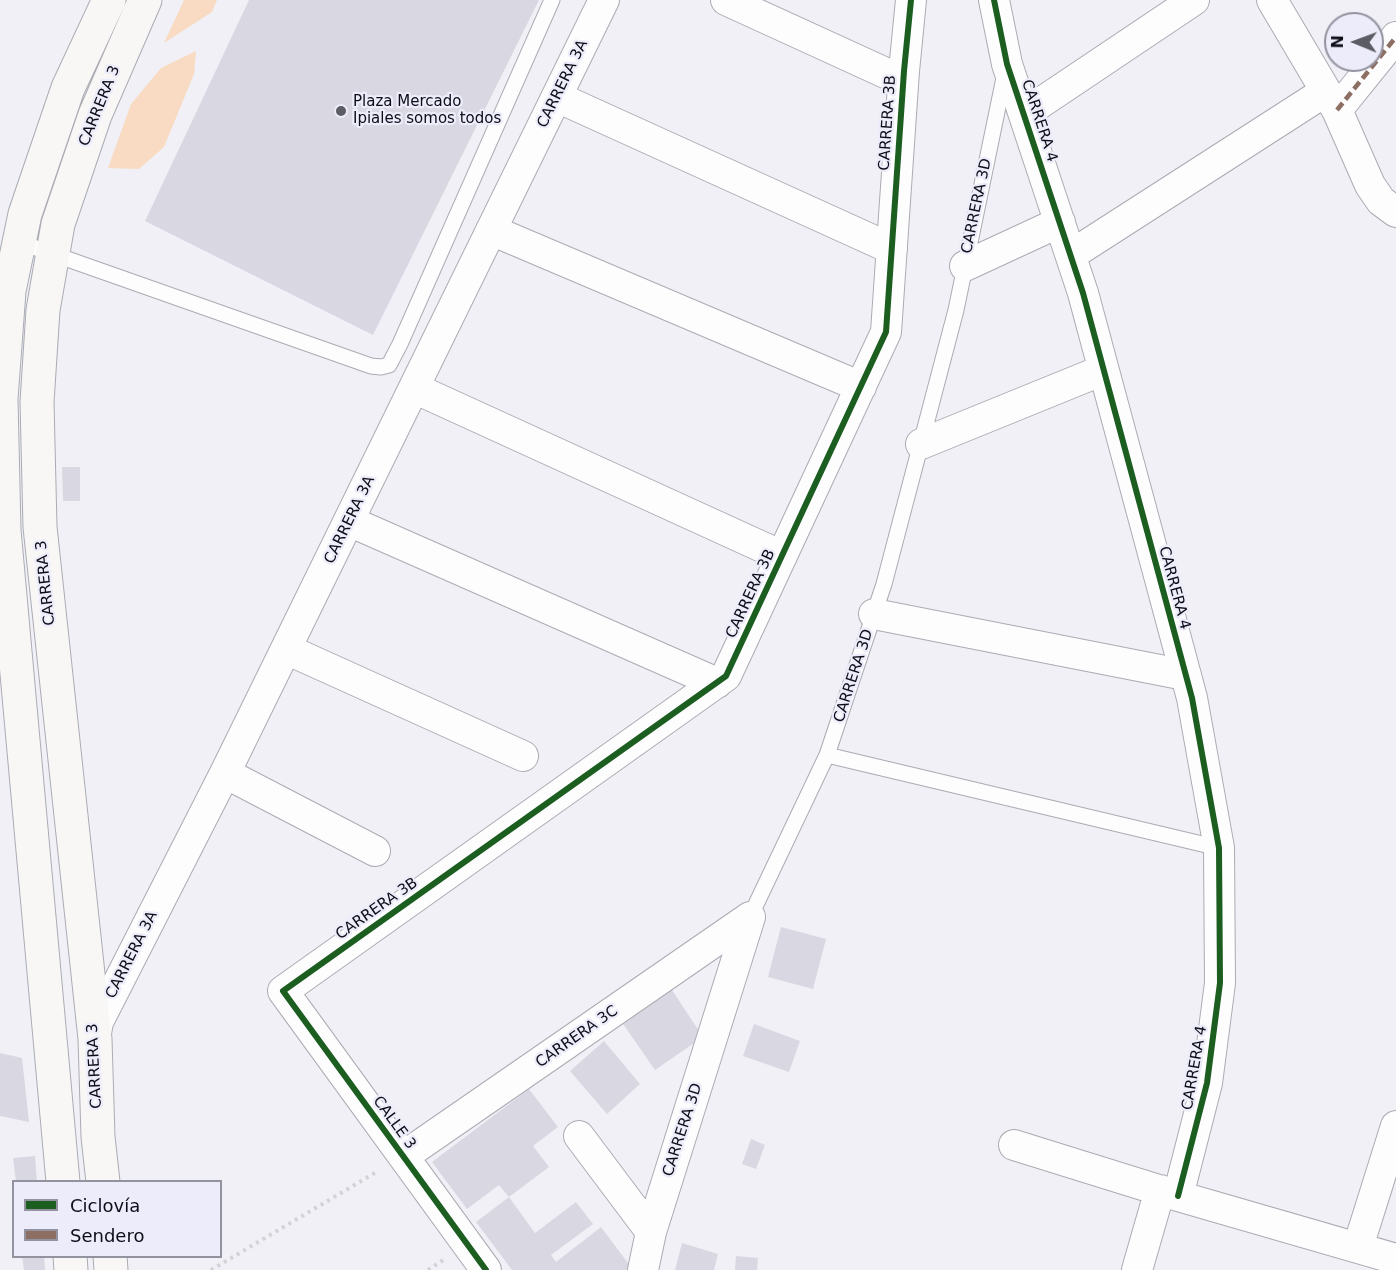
<!DOCTYPE html>
<meta charset="utf-8">
<style>
body{margin:0}
#map{position:relative;width:1396px;height:1270px;overflow:hidden;background:#f0f0f6;font-family:"DejaVu Sans",sans-serif}
canvas{display:block}
.legend{position:absolute;left:12px;top:1180px;width:210px;height:78px;box-sizing:border-box;background:#ececfa;border:2px solid #93929f;margin:0;padding:8px 10px;list-style:none;font-size:18px;color:#0d0c17}
.legend li{display:flex;align-items:center;gap:12px;height:30px}
.legend b{width:30px;border:2px solid #93929f}
.north{position:absolute;left:1324px;top:12px;width:60px;height:60px;box-sizing:border-box;background:#ececfa;border:2px solid #93929f;border-radius:50%;rotate:271deg;font-size:16px;font-weight:700;line-height:24px;text-align:center;color:#0d0c17}
.north::after{content:'';display:block;margin:auto;width:21px;height:27px;background:#5c5c65;clip-path:polygon(50% 0,100% 100%,50% 72%,0 100%)}
</style>
<div id="map">
<canvas width="1396" height="1270"></canvas>
<ul class="legend">
<li><b style="height:8px;background:#1b5e20"></b>Ciclovía</li>
<li><b style="height:8px;background:#8d6e63"></b>Sendero</li>
</ul>
<div class="north">N</div>
</div>
<script>
const ctx = document.querySelector('canvas').getContext('2d');
ctx.lineJoin = 'round';
function fillPath(path, color) { ctx.fillStyle = color; ctx.fill(path, 'evenodd'); }
const poly = rows => new Path2D(rows.map(r => 'M' + r).join(''));
function strokePath(path, color, width, dash) { ctx.strokeStyle = color; ctx.lineWidth = width; ctx.lineCap = dash ? 'butt' : 'round'; ctx.setLineDash(dash || []); ctx.stroke(path); }
function label(font, color, halo, rows, align = 'center') {
  ctx.font = font + ' "DejaVu Sans",sans-serif'; ctx.lineWidth = 4.5; ctx.setLineDash([]); ctx.textBaseline = 'middle'; ctx.strokeStyle = halo; ctx.fillStyle = color; for (const [text, x, y, turn = 0] of rows) {
    ctx.save(); ctx.translate(x, y); ctx.rotate((+turn || 0) * Math.PI / 180); ctx.textAlign = isNaN(turn) ? turn : align; if (halo) ctx.strokeText(text, 0, 0); ctx.fillText(text, 0, 0); ctx.restore();
  }
}
fillPath(poly([
 [184,0,217,0,212,12,164,43],
 [196,51,194,74,164,147,139,169,108,168,131,104,161,68]
]), '#f8dbc2');
fillPath(poly([
 [249,0,539,0,373,335,145,221],
 [62,467,80,467,80,501,63,501],
 [781,927,826,939,813,989,768,977],
 [672,990,703,1037,655,1070,623,1024],
 [754,1024,800,1041,789,1072,743,1056],
 [604,1041,640,1084,607,1114,570,1071],
 [0,1053,22,1058,29,1122,0,1116],
 [529,1089,558,1127,533,1146,549,1167,509,1197,499,1185,467,1209,432,1162],
 [751,1139,765,1145,756,1169,742,1164],
 [35,1156,37,1182,16,1182,13,1158],
 [509,1197,535,1233,576,1202,593,1224,551,1255,556,1262,601,1227,631,1267,627,1270,512,1270,476,1222],
 [682,1243,718,1254,714,1270,675,1270],
 [22,1256,44,1256,45,1270,24,1270],
 [736,1256,758,1258,757,1270,735,1270]
]), '#d9d8e2');
const lane = poly([
 [19,242,371,366,381,367,389,365,400,344,552,0],
 [827,755,1219,848],
 [750,917,827,755,884,584,956,310,1005,73]
]);
const street = poly([
 [726,0,903,81],
 [994,0,1007,64,1083,293,1192,698,1219,848,1220,983,1207,1083,1178,1196],
 [1272,0,1337,110,1370,185,1381,201,1396,212],
 [557,97,892,249],
 [1337,110,1396,37],
 [1024,114,1194,0],
 [491,230,861,387],
 [1071,255,1326,91],
 [965,266,1060,222],
 [414,388,782,556],
 [921,444,1103,370],
 [349,521,717,683],
 [874,614,1185,675],
 [286,649,523,756],
 [225,773,375,851],
 [95,1039,98,1022,225,773,604,0],
 [579,1136,651,1232],
 [1014,1145,1178,1196,1396,1259],
 [404,1156,750,917],
 [1358,1247,1396,1126],
 [486,1270,283,991,726,676,886,332,904,71,911,0],
 [643,1270,651,1232,750,917],
 [1137,1270,1160,1190]
]);
const secondary = poly([
 [63,1182,4,530,1,399,9,291,25,214,68,88,109,0],
 [103,1182,98,1137,95,1039,40,527,37,402,43,310,58,224,95,115,145,0],
 [70,1256,71,1270],
 [110,1256,111,1270]
]);
strokePath(lane, '#ababb4', 17);
strokePath(street, '#ababb4', 32);
strokePath(secondary, '#ababb4', 35);
strokePath(poly([
 [211,1270,378,1171],
 [428,1270,445,1259]
]), '#d3d3d6', 4, [3, 4.5]);
strokePath(lane, '#fdfdfe', 15);
strokePath(street, '#fdfdfe', 30);
strokePath(secondary, '#f8f7f6', 33);
strokePath(poly([
 [1337,110,1396,37]
]), '#8d6e63', 4.5, [9, 4.5]);
strokePath(poly([
 [994,0,1007,64,1083,293,1192,698,1219,848,1220,983,1207,1083,1178,1196],
 [486,1270,283,991,726,676,886,332,904,71,911,0]
]), '#1b5e20', 6);
for (const [x, y, r, color] of [
 [341,111,6,"#5c5c65"]
]) { const dot = new Path2D(); dot.arc(x, y, r, 0, 2 * Math.PI); ctx.fillStyle = color; ctx.fill(dot); strokePath(dot, '#ececfa', 2); }
label('15px', '#0d0c17', '#ececfa', [
 ["CARRERA 3A",563,84,-64],
 ["CARRERA 3",100,106,-68],
 ["CARRERA 4",1039,121,72],
 ["CARRERA 3B",888,123,-86],
 ["CARRERA 3D",977,206,-78],
 ["CARRERA 3A",350,520,-64],
 ["CARRERA 3",46,583,-96],
 ["CARRERA 4",1174,588,75],
 ["CARRERA 3B",751,594,-65],
 ["CARRERA 3D",854,676,-72],
 ["CARRERA 3B",377,909,-35],
 ["CARRERA 3A",132,955,-63],
 ["CARRERA 3C",577,1037,-35],
 ["CARRERA 3",95,1066,-93],
 ["CARRERA 4",1195,1068,-80],
 ["CALLE 3",394,1123,54],
 ["CARRERA 3D",683,1130,-72]
]);
label('15px', '#0d0c17', '#ececfa', [
 ["Plaza Mercado",353,102],
 ["Ipiales somos todos",353,119]
], 'left');
</script>
